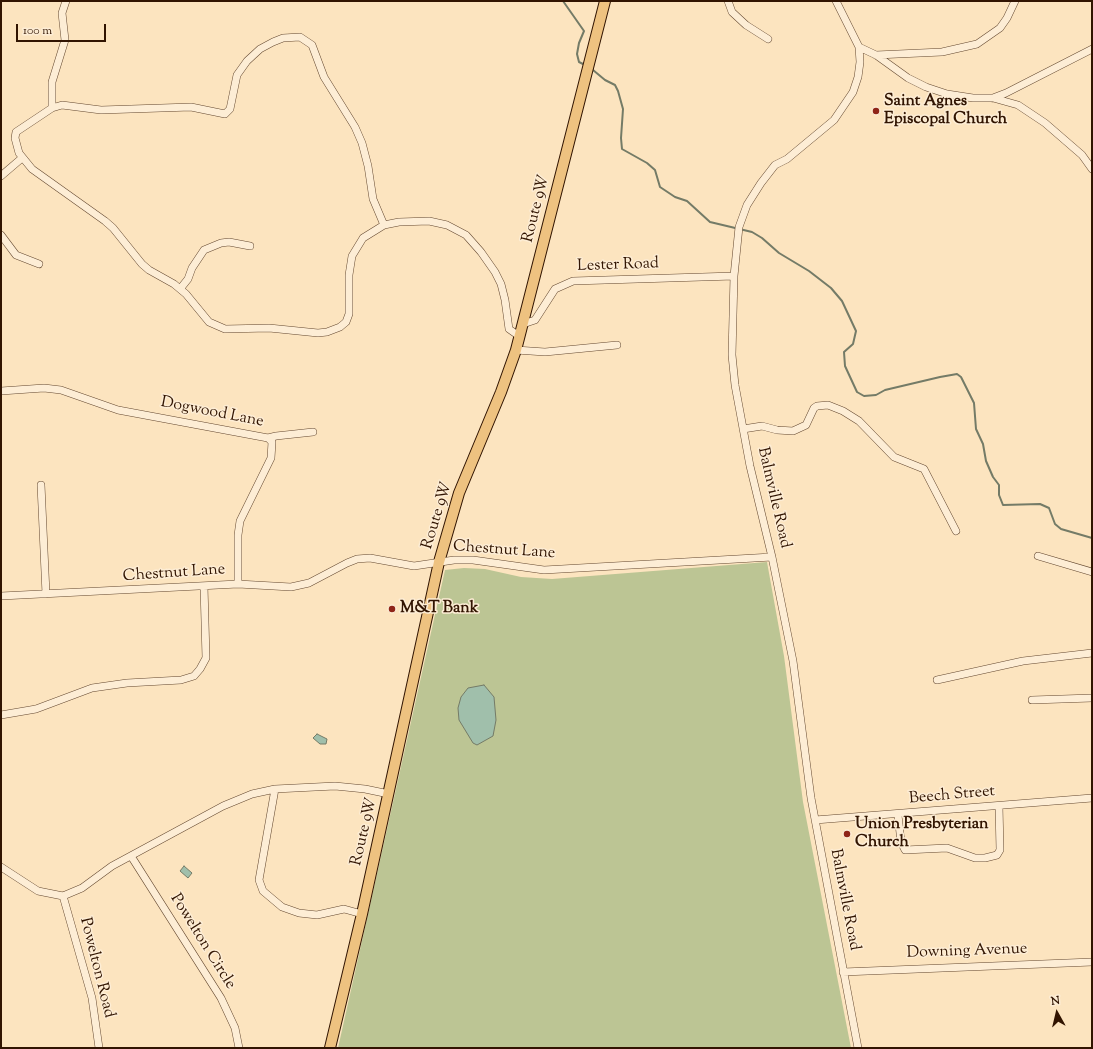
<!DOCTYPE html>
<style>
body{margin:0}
#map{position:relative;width:1093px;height:1049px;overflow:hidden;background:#fce4bf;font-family:"Sorts Mill Goudy",serif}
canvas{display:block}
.frame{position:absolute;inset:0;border:2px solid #311401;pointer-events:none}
.north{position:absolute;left:1037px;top:993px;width:40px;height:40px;-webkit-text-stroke:3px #fdedd5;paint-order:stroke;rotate:352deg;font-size:11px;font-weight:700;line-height:16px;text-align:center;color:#311401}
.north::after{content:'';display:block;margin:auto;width:14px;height:18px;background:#311401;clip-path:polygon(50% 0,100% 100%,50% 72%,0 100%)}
.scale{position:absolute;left:16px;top:24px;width:90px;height:18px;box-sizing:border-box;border:2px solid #311401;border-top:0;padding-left:5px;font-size:12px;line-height:14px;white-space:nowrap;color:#311401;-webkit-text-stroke:3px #fdedd5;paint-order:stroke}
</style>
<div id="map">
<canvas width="1093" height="1049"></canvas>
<div class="frame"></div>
<div class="north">N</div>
<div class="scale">100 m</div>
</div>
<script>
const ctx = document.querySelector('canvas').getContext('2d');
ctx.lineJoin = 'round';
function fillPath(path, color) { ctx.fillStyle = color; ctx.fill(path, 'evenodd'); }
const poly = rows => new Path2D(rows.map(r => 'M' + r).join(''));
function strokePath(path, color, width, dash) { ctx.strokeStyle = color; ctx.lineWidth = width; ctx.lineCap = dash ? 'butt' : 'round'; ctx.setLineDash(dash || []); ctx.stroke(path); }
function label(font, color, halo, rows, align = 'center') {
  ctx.font = font + ' "Sorts Mill Goudy",serif'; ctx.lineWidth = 3; ctx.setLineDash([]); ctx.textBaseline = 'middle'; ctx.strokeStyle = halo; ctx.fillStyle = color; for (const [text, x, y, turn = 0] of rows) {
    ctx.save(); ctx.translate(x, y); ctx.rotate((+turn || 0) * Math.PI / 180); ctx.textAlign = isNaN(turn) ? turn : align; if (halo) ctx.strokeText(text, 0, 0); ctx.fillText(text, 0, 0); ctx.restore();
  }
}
fillPath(poly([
 [767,562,784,656,803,802,851,1048,338,1048,445,570,464,568,485,569,521,577,552,579]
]), '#bcc594');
const water = poly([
 [484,685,494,697,496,720,493,736,477,745,473,743,459,720,458,708,461,697,468,688,484,685],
 [317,734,327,739,326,744,320,744,313,738,317,734],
 [184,866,192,873,188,878,180,871,184,866]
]);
fillPath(water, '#a0bfab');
strokePath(water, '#747b67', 1);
strokePath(poly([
 [563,1,584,31,579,43,577,54,579,62,583,64],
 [593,70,605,80,615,85,618,91,623,109,621,138,622,149,647,163,655,170,660,187,675,197,687,201,710,222,752,232,762,238,779,253,809,271,831,288,842,301,856,331,853,344,844,352,845,366,857,392,864,396,876,395,885,390,940,377,957,374,961,377,974,403,976,429,983,444,986,461,993,477,999,485,999,495,1003,505,1040,504,1049,508,1055,524,1061,529,1092,538]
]), '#747b67', 2);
const minor = poly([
 [728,1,732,12,746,25,768,39],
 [836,1,859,47,860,62,858,77,853,92,834,120,787,159,775,165,761,183,747,205,739,227,734,276,732,355,735,385,750,466,772,557,793,661,811,798,858,1048],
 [859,47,876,55,908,78,926,87,947,94,973,98,993,98,1018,105,1045,123,1082,155,1092,169],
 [876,55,942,52,977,44,1000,28,1007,18,1015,1],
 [993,98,1006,93,1092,49],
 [52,108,52,82,65,40,62,13,66,1],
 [1,176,22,158],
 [384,225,363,238,352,256,349,275,349,314,346,322,340,327,327,332,318,333,269,328,225,329,209,322,186,294,174,284,149,270,142,264,113,228,105,221,32,169,19,153,15,138,16,132,52,108,62,105,101,110,191,107,225,114,230,109,237,75,247,61,260,49,273,42,283,38,300,37,312,45,324,77,355,127,362,143,368,166,373,199,384,225,399,222,429,221,447,225,466,235,481,252,495,272,501,284,505,300,509,329,519,336],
 [1,235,16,255,39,264],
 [180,289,188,279,192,268,204,250,221,243,229,242,250,246],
 [523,324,535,320,555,289,573,281,734,276],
 [516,350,545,352,617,345],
 [1,391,44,388,61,390,118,410,268,438,272,442,271,458,240,521,238,535,238,584],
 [743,429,762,426,777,430,793,431,806,425,814,408,817,406,828,405,843,411,859,421,894,457,924,469,956,531],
 [268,438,276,436,313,432],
 [41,485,46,594],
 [1038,556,1092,572],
 [1,596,238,584,291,587,309,583,347,563,357,559,370,558,414,566,454,560,473,560,544,570,772,557],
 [937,680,1023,661,1092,653],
 [1032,700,1092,698],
 [1,715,36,709,92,688,127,683,181,680,194,676,200,669,206,658,204,586],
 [275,789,259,880,263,891,282,907,299,913,317,915,344,909,362,914],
 [898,815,901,842,905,850,947,848,975,858,985,858,997,855,1000,850,999,806],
 [815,820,1092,798],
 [131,856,221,998,235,1028,239,1048],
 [1,867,38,891,63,896,82,888,112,866,223,806,252,794,275,789,335,786,365,789,389,794],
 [63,896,92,998,99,1048],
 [843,972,1092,962]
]);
const highway = poly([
 [330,1048,362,914,439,562,459,493,501,392,516,350,605,1]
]);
strokePath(minor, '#644830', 8);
strokePath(highway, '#311401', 12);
strokePath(minor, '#fdedd5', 7);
strokePath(highway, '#eec280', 10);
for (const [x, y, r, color] of [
 [876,111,4,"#8f2418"],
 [392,609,4,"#8f2418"],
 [847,834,4,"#8f2418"]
]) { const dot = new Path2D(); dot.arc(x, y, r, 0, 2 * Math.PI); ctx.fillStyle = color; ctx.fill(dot); strokePath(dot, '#fdedd5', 1.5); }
label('bold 16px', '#311401', '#fdedd5', [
 ["Saint Agnes",884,102],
 ["Episcopal Church",884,120],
 ["M&T Bank",400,609],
 ["Union Presbyterian",855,825],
 ["Church",855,843]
], 'left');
label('16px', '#311401', '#fdedd5', [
 ["Route 9W",537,209,-76],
 ["Lester Road",618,266,-2],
 ["Dogwood Lane",212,413,11],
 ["Balmville Road",773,498,77],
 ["Route 9W",438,516,-73],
 ["Chestnut Lane",504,551,4],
 ["Chestnut Lane",174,574,-4],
 ["Beech Street",952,796,-5],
 ["Route 9W",365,832,-77],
 ["Balmville Road",844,900,79],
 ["Powelton Circle",202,942,58],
 ["Downing Avenue",967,952,-2],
 ["Powelton Road",96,968,76]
]);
</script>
